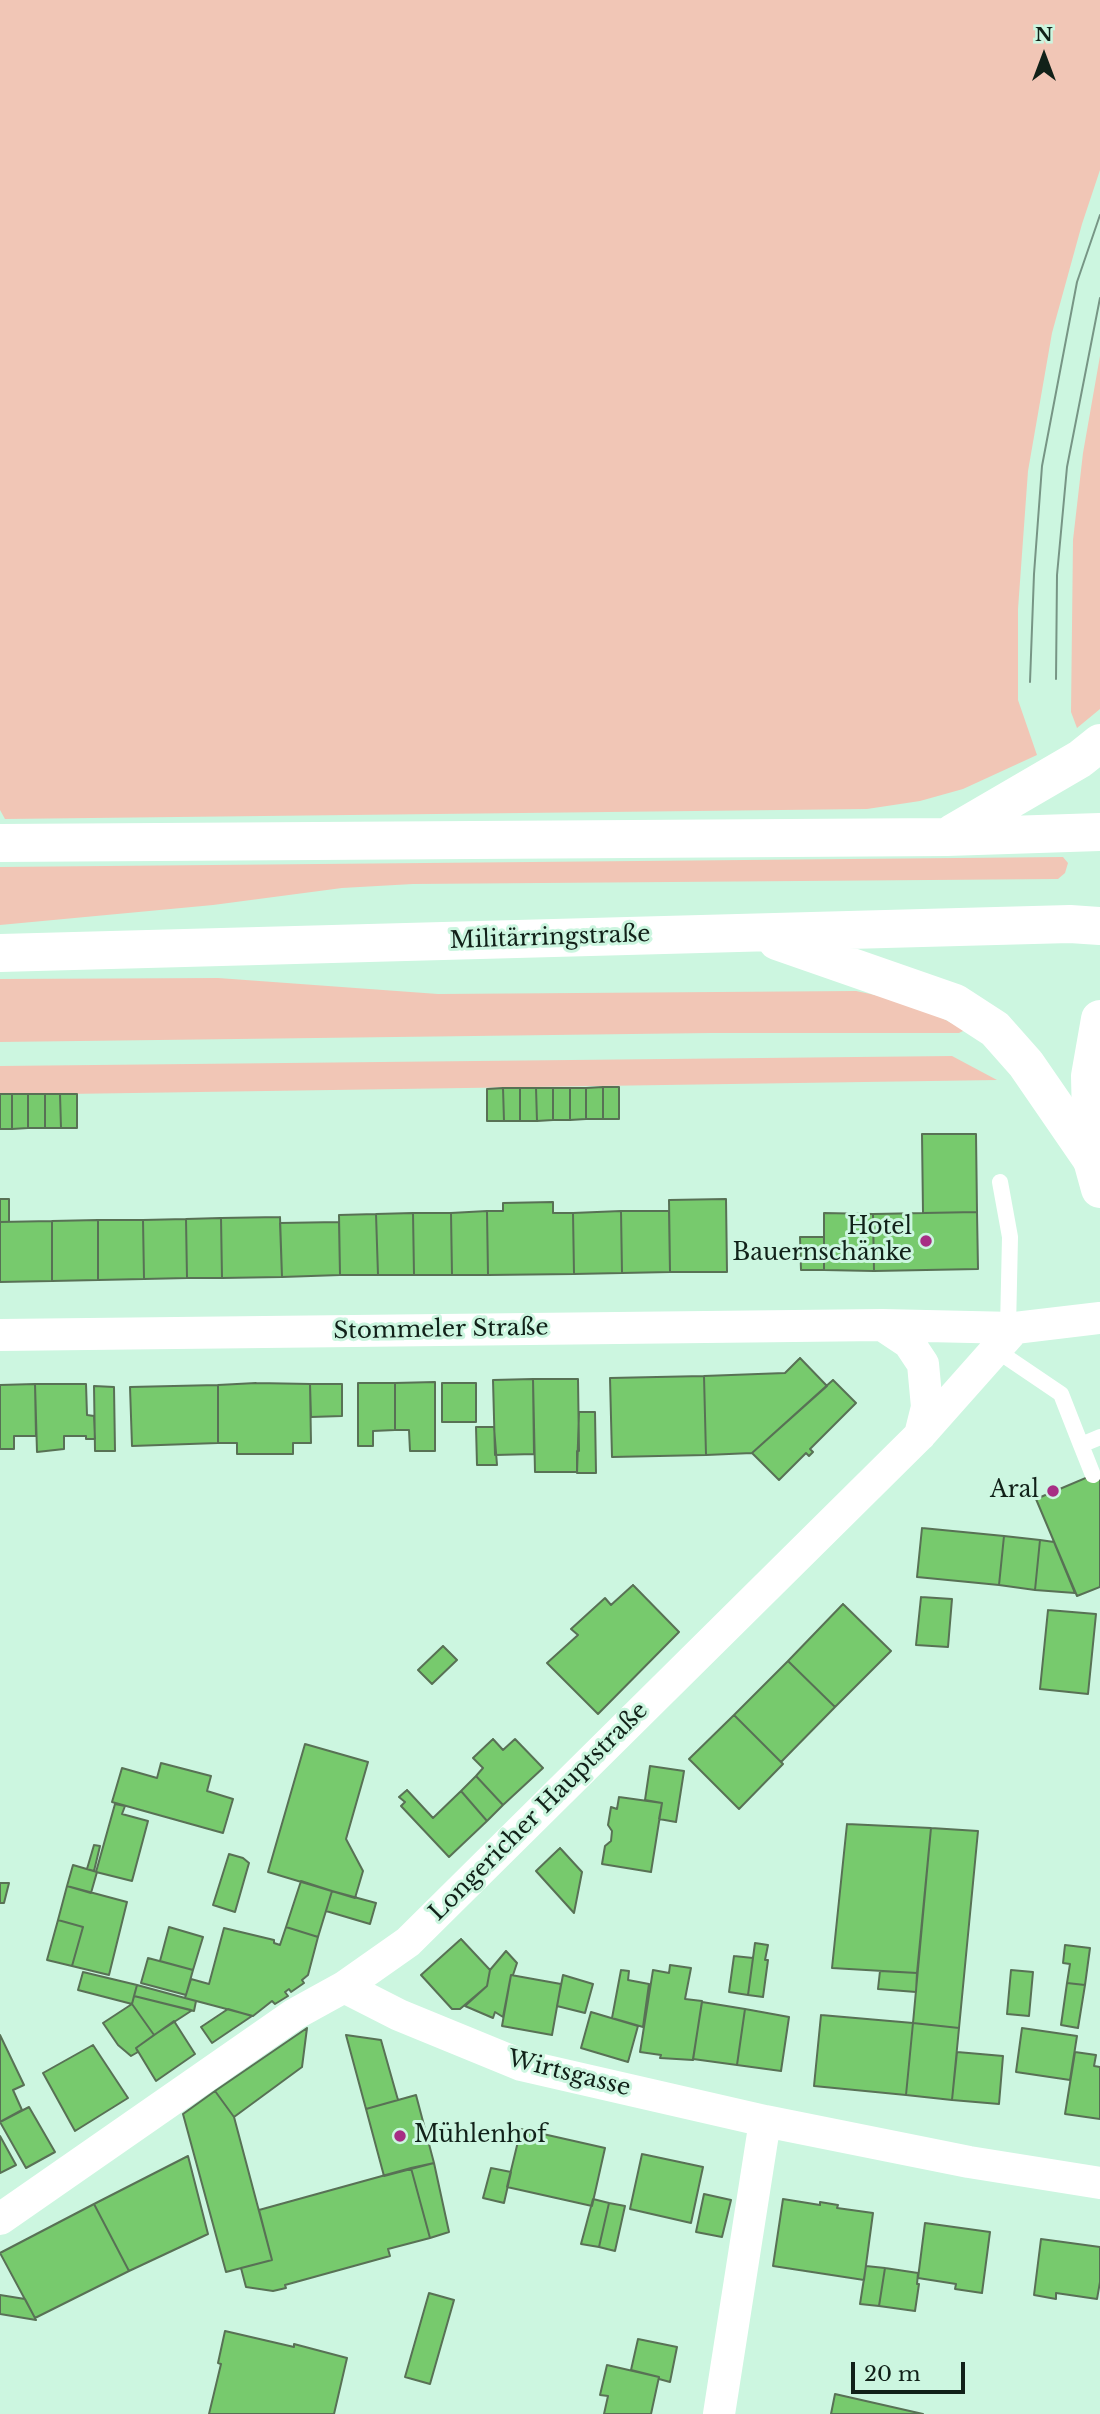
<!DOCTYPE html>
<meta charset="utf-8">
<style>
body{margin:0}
#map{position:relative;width:1100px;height:2414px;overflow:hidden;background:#ccf6e0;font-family:"Libre Baskerville",serif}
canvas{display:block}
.north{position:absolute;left:1009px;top:21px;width:70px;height:70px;-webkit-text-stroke:5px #ccf6e0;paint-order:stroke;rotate:0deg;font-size:19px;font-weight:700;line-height:28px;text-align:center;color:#112119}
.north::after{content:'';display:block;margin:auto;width:24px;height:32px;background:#112119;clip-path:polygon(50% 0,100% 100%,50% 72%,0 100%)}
.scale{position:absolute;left:851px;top:2362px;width:114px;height:32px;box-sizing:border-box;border:4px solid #112119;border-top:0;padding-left:9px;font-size:21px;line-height:24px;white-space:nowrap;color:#112119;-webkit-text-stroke:5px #ccf6e0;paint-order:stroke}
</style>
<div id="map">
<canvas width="1100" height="2414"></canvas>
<div class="north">N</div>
<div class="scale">20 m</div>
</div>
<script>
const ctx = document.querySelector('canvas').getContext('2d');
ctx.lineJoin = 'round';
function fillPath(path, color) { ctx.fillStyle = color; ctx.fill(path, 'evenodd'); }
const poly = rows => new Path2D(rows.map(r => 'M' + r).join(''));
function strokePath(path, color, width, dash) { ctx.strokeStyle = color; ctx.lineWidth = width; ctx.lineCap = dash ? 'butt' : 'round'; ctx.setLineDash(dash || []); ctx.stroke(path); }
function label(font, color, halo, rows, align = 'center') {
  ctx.font = font + ' "Libre Baskerville",serif'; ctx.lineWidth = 6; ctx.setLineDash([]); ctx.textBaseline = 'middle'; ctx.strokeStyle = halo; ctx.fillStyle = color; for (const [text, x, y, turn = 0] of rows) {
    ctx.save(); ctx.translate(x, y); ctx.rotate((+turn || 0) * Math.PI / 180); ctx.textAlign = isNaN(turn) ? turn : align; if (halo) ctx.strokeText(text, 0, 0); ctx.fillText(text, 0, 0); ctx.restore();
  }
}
fillPath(poly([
 [0,0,1100,0,1100,170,1082,224,1052,333,1028,471,1018,609,1018,700,1037,755,963,789,920,801,867,809,5,819,0,810],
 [1100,356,1100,709,1077,728,1071,712,1073,540,1083,453],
 [1063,857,1068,863,1065,873,1058,879,413,884,342,888,213,905,0,925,0,867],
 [218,978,438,994,856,991,913,1003,965,1030,959,1033,711,1033,0,1042,0,979],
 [952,1056,997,1080,0,1095,0,1066]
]), '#f1c6b6');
const building = poly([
 [603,1087,619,1087,619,1119,603,1119,603,1087],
 [603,1087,603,1119,586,1119,586,1088,603,1087],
 [503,1088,504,1121,487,1121,487,1089,503,1088],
 [503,1088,520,1088,520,1121,504,1121,503,1088],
 [520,1088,536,1088,537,1121,520,1121,520,1088],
 [536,1088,553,1088,553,1120,537,1121,536,1088],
 [553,1088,570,1088,570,1120,553,1120,553,1088],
 [570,1088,586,1088,586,1119,570,1120,570,1088],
 [0,1094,12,1094,12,1129,0,1129,0,1094],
 [12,1094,28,1094,28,1128,12,1129,12,1094],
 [28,1094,45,1094,45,1128,28,1128,28,1094],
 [45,1094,60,1094,61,1128,45,1128,45,1094],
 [60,1094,77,1094,77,1128,61,1128,60,1094],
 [922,1134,976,1134,977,1212,923,1213,922,1134],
 [0,1199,9,1199,9,1222,0,1222,0,1199],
 [726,1199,727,1272,670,1272,669,1200,726,1199],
 [553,1202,553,1213,573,1213,574,1274,488,1275,487,1211,503,1211,503,1203,553,1202],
 [487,1211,488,1275,452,1275,451,1213,487,1211],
 [621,1211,669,1211,670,1272,622,1273,621,1211],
 [621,1211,622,1273,574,1274,573,1213,621,1211],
 [977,1212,978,1269,874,1271,873,1214,977,1212],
 [413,1213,451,1213,452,1275,414,1275,413,1213],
 [413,1213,414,1275,378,1275,376,1214,413,1213],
 [824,1213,873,1214,874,1271,824,1270,824,1213],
 [376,1214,378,1275,340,1275,339,1215,376,1214],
 [280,1217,282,1277,222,1278,221,1218,280,1217],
 [221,1218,222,1278,187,1278,186,1219,221,1218],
 [186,1219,187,1278,144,1279,143,1220,186,1219],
 [98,1220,98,1280,52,1281,52,1221,98,1220],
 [98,1220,143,1220,144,1279,98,1280,98,1220],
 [52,1221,52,1281,0,1282,0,1222,52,1221],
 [339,1222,340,1275,282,1277,280,1223,339,1222],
 [800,1237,824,1237,824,1270,801,1270,800,1237],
 [800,1358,827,1386,752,1453,706,1455,704,1376,785,1373,800,1358],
 [704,1376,706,1455,612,1457,610,1378,704,1376],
 [533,1379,578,1379,579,1451,577,1451,577,1472,535,1472,533,1379],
 [533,1379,534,1454,495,1455,493,1380,533,1379],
 [833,1380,856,1403,810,1449,813,1452,809,1456,806,1453,779,1480,752,1453,833,1380],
 [435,1382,435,1451,410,1451,409,1430,395,1430,395,1383,435,1382],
 [256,1383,310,1384,311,1443,293,1443,293,1454,237,1454,237,1443,218,1443,218,1385,256,1383],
 [358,1383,395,1383,395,1430,373,1431,373,1446,358,1446,358,1383],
 [442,1383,476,1383,476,1422,442,1422,442,1383],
 [35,1384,86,1384,87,1415,94,1416,95,1439,86,1439,86,1436,64,1436,64,1449,37,1452,35,1384],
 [35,1384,36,1436,14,1436,14,1449,0,1449,0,1385,35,1384],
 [310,1384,342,1384,342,1416,311,1417,310,1384],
 [218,1385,218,1443,132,1446,130,1387,218,1385],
 [94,1386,114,1387,115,1451,95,1451,94,1386],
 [579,1412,595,1412,596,1473,577,1473,579,1412],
 [476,1427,494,1427,497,1465,477,1465,476,1427],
 [1100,1472,1100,1587,1077,1596,1036,1499,1100,1472],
 [922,1528,1004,1536,999,1585,917,1577,922,1528],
 [1004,1536,1040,1540,1035,1590,999,1585,1004,1536],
 [1040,1540,1054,1542,1075,1593,1035,1590,1040,1540],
 [633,1585,679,1632,598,1714,547,1663,578,1635,571,1629,605,1598,611,1605,633,1585],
 [921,1597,952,1599,948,1647,916,1645,921,1597],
 [843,1604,891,1651,835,1707,788,1661,843,1604],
 [1048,1610,1096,1614,1088,1694,1040,1689,1048,1610],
 [443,1646,457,1660,432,1684,418,1670,443,1646],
 [788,1661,835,1707,781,1762,734,1715,788,1661],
 [734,1715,783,1764,739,1809,689,1759,734,1715],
 [493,1739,503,1750,515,1739,543,1768,503,1805,476,1776,483,1768,473,1758,493,1739],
 [305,1744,368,1762,346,1839,363,1871,355,1898,268,1872,305,1744],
 [161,1763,211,1776,207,1791,233,1799,223,1833,112,1802,122,1768,157,1778,161,1763],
 [650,1766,684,1771,676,1822,659,1819,662,1803,645,1800,650,1766],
 [476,1776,503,1805,487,1821,461,1791,476,1776],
 [407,1790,433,1818,461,1791,487,1821,449,1857,401,1806,405,1802,399,1797,407,1790],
 [619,1797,662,1803,651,1872,602,1864,605,1846,611,1841,612,1831,608,1825,611,1807,617,1809,619,1797],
 [115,1804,125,1806,122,1814,148,1821,132,1881,96,1872,115,1804],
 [847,1824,931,1828,917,1973,832,1968,847,1824],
 [931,1828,978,1831,959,2028,913,2023,931,1828],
 [94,1845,100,1846,94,1871,87,1869,94,1845],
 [560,1848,582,1872,574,1913,536,1871,560,1848],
 [229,1854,243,1858,249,1863,235,1912,213,1905,229,1854],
 [73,1865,97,1872,91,1893,67,1886,73,1865],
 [301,1881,332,1891,318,1937,286,1927,301,1881],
 [0,1883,9,1883,4,1903,0,1903,0,1883],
 [67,1886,127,1902,109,1975,72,1966,83,1927,58,1920,67,1886],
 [332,1891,376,1903,370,1924,326,1911,332,1891],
 [58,1920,83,1927,72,1966,47,1960,58,1920],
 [169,1927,203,1937,193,1970,160,1961,169,1927],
 [286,1927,318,1937,308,1975,302,1980,304,1983,291,1992,289,1989,285,1992,288,1996,275,2004,272,2001,253,2016,185,1998,191,1979,209,1984,224,1928,274,1940,274,1943,280,1945,286,1927],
 [461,1939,490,1970,487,1986,460,2009,452,2009,421,1975,461,1939],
 [755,1943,768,1945,765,1960,768,1960,763,1997,748,1995,755,1943],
 [1065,1945,1090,1948,1085,1985,1067,1983,1070,1964,1063,1963,1065,1945],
 [506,1951,517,1963,513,1975,511,1975,503,2017,495,2012,493,2018,465,2006,487,1986,490,1970,506,1951],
 [734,1956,753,1958,748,1995,729,1992,734,1956],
 [148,1958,193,1970,186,1995,141,1983,148,1958],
 [670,1965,691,1968,685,1999,702,2001,693,2060,660,2058,661,2055,640,2052,653,1970,669,1973,670,1965],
 [621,1970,629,1971,628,1980,649,1984,643,2027,612,2018,621,1970],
 [1011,1970,1033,1972,1029,2016,1007,2014,1011,1970],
 [880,1971,917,1973,916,1992,878,1989,880,1971],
 [83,1972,137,1985,132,2004,78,1990,83,1972],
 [511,1975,561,1984,552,2035,502,2026,511,1975],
 [563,1975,593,1984,585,2013,557,2006,563,1975],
 [1067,1983,1085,1985,1078,2028,1061,2025,1067,1983],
 [137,1985,196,2001,194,2011,134,1996,137,1985],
 [134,1996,191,2010,191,2011,154,2035,132,2004,134,1996],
 [702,2002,745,2009,737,2065,693,2059,702,2002],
 [132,2004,154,2035,136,2048,138,2052,131,2056,118,2045,103,2023,132,2004],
 [228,2009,252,2016,212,2043,201,2027,228,2009],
 [745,2009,789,2017,781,2071,737,2065,745,2009],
 [591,2012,638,2026,628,2062,581,2048,591,2012],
 [821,2015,913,2023,906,2095,814,2086,821,2015],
 [174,2021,195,2054,156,2081,136,2048,174,2021],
 [913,2023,959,2028,952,2100,906,2095,913,2023],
 [307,2028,302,2067,234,2117,215,2091,307,2028],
 [1022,2028,1077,2036,1070,2080,1016,2072,1022,2028],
 [0,2035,24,2085,13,2090,22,2110,0,2122,0,2035],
 [346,2035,381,2040,398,2100,366,2109,346,2035],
 [93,2045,128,2098,75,2131,43,2073,93,2045],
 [957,2052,1003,2056,999,2104,952,2100,957,2052],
 [1075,2052,1096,2055,1094,2066,1100,2067,1100,2119,1065,2114,1075,2052],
 [215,2091,234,2117,272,2260,226,2272,183,2114,215,2091],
 [416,2095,434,2163,384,2176,366,2109,416,2095],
 [29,2107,55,2152,26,2168,0,2122,29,2107],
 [521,2129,605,2148,592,2206,507,2187,521,2129],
 [0,2136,16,2165,0,2173,0,2136],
 [642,2154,703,2167,691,2223,630,2209,642,2154],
 [188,2156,208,2234,129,2271,94,2204,188,2156],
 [434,2163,449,2232,430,2238,411,2168,434,2163],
 [411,2168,430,2238,388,2249,390,2256,285,2285,286,2288,273,2291,246,2287,241,2268,272,2260,259,2210,411,2168],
 [491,2168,511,2172,504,2203,483,2198,491,2168],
 [704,2194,731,2200,722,2237,696,2232,704,2194],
 [593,2199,609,2203,599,2247,581,2244,593,2199],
 [783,2199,820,2205,820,2202,838,2205,837,2208,873,2213,864,2280,773,2266,783,2199],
 [609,2203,625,2206,615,2251,599,2247,609,2203],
 [94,2204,129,2271,35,2318,0,2253,94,2204],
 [925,2223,990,2232,982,2293,955,2289,956,2284,918,2278,925,2223],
 [1041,2239,1100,2247,1100,2282,1097,2299,1056,2293,1056,2299,1034,2295,1041,2239],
 [866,2266,885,2268,879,2306,860,2304,866,2266],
 [885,2268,918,2273,917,2284,919,2284,915,2311,879,2306,885,2268],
 [429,2293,454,2300,430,2384,405,2377,429,2293],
 [0,2295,25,2299,36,2320,0,2314,0,2295],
 [225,2331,294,2347,294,2344,347,2358,334,2414,209,2414,221,2364,218,2363,225,2331],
 [638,2339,677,2347,670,2382,659,2379,659,2377,631,2370,638,2339],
 [607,2365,659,2377,651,2414,604,2414,608,2396,600,2395,607,2365],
 [835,2394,923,2414,831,2414,835,2394]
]);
fillPath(building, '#77ca6d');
strokePath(building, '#587155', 2);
strokePath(poly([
 [1000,1182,1010,1237,1008,1328],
 [996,1350,1061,1394,1081,1445],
 [1093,1475,1081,1445,1100,1437]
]), '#fff', 16);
strokePath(poly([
 [882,1325,909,1343,923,1364,927,1407,920,1435],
 [0,1335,882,1325,1015,1328,1100,1318],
 [344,1987,399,2015,521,2065,765,2121,969,2162,1100,2183],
 [0,2219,295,2014,344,1987,408,1942,920,1435,1015,1328],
 [719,2414,765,2121]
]), '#fff', 32);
strokePath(poly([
 [1100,1019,1090,1076,1092,1160,1100,1189]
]), '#fff', 38);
strokePath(poly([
 [953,833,1080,759,1100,743],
 [0,843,947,837,1100,832],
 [777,941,955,1003,995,1029,1026,1064,1092,1160],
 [0,953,1070,924,1100,926]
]), '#fff', 38);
strokePath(poly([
 [1056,679,1057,575,1067,467,1100,298],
 [1030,682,1034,574,1042,466,1077,282,1100,215]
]), '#779585', 2);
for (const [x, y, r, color] of [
 [926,1241,7,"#a72e84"],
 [1053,1491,7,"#a72e84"],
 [400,2136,7,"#a72e84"]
]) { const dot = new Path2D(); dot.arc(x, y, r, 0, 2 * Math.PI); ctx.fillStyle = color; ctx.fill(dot); strokePath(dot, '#ccf6e0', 2.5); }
label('23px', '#112119', '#ccf6e0', [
 ["Militärringstraße",550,938,-2],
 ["Stommeler Straße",441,1330,-1],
 ["Longericher Hauptstraße",539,1812,-45],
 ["Wirtsgasse",569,2074,14]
]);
label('23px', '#112119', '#ccf6e0', [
 ["Hotel",912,1228],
 ["Bauernschänke",912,1254],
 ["Aral",1039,1491],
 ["Mühlenhof",414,2136,"left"]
], 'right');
</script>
